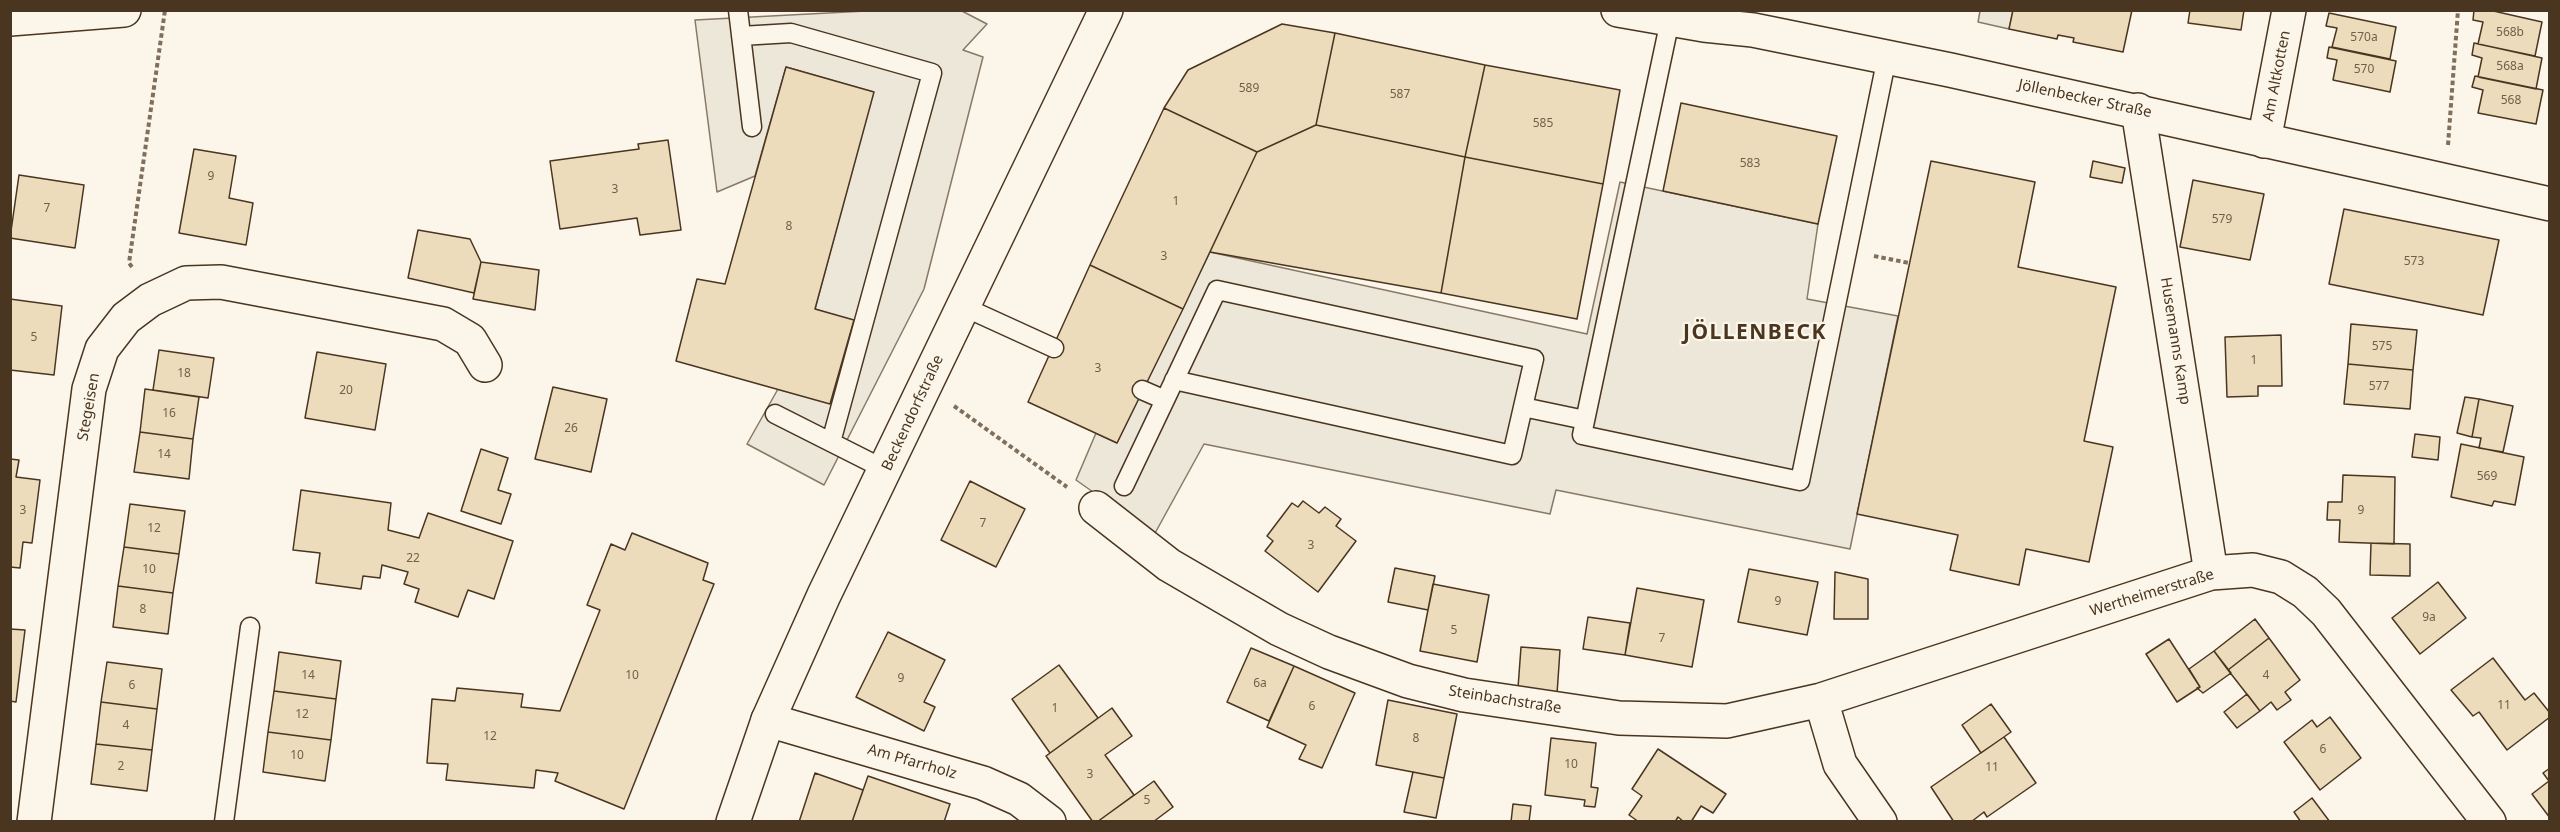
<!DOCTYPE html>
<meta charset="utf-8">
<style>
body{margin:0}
#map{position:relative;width:2560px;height:832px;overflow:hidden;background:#fbf6e9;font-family:"Noto Sans",sans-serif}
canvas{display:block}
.frame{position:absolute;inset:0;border:12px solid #4a3520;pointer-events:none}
</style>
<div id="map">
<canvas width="2560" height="832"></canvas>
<div class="frame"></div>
</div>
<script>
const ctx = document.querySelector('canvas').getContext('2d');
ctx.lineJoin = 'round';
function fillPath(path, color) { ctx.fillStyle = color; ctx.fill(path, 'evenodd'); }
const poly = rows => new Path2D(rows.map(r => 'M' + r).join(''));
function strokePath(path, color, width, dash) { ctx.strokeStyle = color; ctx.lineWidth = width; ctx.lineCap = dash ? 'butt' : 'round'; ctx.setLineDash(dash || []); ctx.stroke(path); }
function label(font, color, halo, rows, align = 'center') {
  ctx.font = font + ' "Noto Sans",sans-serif'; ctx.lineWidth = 4.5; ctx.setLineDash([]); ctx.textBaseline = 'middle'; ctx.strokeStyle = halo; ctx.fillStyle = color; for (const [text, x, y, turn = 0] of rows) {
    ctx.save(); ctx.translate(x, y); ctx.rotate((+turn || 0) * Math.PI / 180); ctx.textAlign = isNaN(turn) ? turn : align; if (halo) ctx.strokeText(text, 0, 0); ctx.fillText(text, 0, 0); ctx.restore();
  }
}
const parking = poly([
 [960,10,987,24,963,50,983,57,924,289,824,485,747,444,778,389,831,403,854,321,815,309,873,92,786,67,755,176,717,192,695,20,866,11,960,10],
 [1980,11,2013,11,2009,29,1978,22,1980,11],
 [1620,182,1818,224,1807,299,1898,316,1850,549,1556,490,1550,514,1204,444,1154,535,1076,480,1096,433,1117,443,1210,252,1587,334,1620,182]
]);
fillPath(parking, '#ede7d9');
strokePath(parking, '#887966', 1.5);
const building = poly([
 [2013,10,2132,10,2123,52,2073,42,2074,38,2058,35,2057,39,2009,29,2013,10],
 [2190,10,2244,10,2241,30,2188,23,2190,10],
 [2474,10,2489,10,2542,22,2535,56,2478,44,2483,22,2473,20,2474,10],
 [2329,13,2396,27,2390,59,2332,47,2337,28,2326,26,2329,13],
 [1282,24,1335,33,1316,125,1257,152,1164,108,1188,70,1282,24],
 [1335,33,1485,65,1465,157,1316,125,1335,33],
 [2474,43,2542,58,2536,89,2478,77,2482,58,2472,55,2474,43],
 [2329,47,2396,61,2390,92,2333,80,2337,60,2327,58,2329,47],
 [1485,65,1620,90,1603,184,1465,157,1485,65],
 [786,67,874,92,815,309,854,320,830,404,676,361,697,279,725,284,786,67],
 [2475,76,2543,90,2536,124,2478,113,2483,90,2472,87,2475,76],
 [1681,103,1837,136,1818,224,1663,191,1681,103],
 [1164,108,1257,152,1183,309,1090,265,1164,108],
 [1316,125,1465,157,1441,293,1210,252,1257,152,1316,125],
 [668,140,681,230,640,235,637,218,560,229,550,161,639,149,638,144,668,140],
 [194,149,236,156,229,198,253,203,246,245,179,233,194,149],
 [1465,157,1603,184,1577,319,1441,293,1465,157],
 [1931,161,2035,182,2018,267,2116,287,2084,441,2113,447,2089,562,2026,549,2019,585,1950,570,1958,535,1857,514,1931,161],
 [2093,161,2125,168,2122,183,2090,177,2093,161],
 [19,175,84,185,75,248,10,238,19,175],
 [2193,180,2264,194,2250,260,2180,247,2193,180],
 [2344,209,2499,240,2483,315,2329,284,2344,209],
 [418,230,470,239,481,262,474,293,408,278,418,230],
 [481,262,539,270,535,310,473,299,481,262],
 [1090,265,1183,309,1117,443,1028,402,1090,265],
 [10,299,62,306,54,375,10,370,10,299],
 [2351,324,2417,330,2413,370,2348,364,2351,324],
 [2281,335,2282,386,2258,386,2258,396,2227,397,2225,337,2281,335],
 [159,350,214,358,208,398,153,390,159,350],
 [317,352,386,364,375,430,305,418,317,352],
 [2348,364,2413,370,2410,409,2344,404,2348,364],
 [553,387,607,399,591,472,535,459,553,387],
 [145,389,199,397,193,439,140,432,145,389],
 [2465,397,2479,399,2472,437,2457,433,2465,397],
 [2479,399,2513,406,2503,452,2479,448,2481,438,2472,437,2479,399],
 [140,432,193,439,189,479,134,472,140,432],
 [2415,434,2440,437,2438,460,2412,457,2415,434],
 [2461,444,2524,457,2515,505,2494,501,2492,506,2451,497,2461,444],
 [481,449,508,458,498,490,511,494,501,524,461,511,481,449],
 [10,459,19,460,16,477,40,480,32,543,23,542,20,568,10,567,10,459],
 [2343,475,2395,477,2394,544,2339,542,2340,520,2327,520,2328,502,2342,502,2343,475],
 [970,481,1025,509,996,567,941,540,970,481],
 [301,490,391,503,388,530,419,538,428,513,513,541,494,599,468,590,458,617,415,602,419,589,404,584,408,572,382,565,380,578,363,576,361,589,316,583,320,553,293,550,301,490],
 [1303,501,1319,513,1325,507,1341,519,1336,526,1356,541,1318,592,1265,551,1273,541,1267,536,1292,503,1298,507,1303,501],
 [130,504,185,511,179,554,124,547,130,504],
 [632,533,708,563,703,580,714,584,624,809,555,781,558,773,536,770,534,788,446,780,448,764,427,763,432,699,455,701,457,688,523,694,521,707,560,711,600,610,587,605,611,544,625,550,632,533],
 [2371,543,2410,544,2410,576,2370,575,2371,543],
 [124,547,179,554,173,593,118,586,124,547],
 [1395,568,1435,576,1428,610,1388,602,1395,568],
 [1749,569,1818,582,1807,635,1738,622,1749,569],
 [1835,572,1868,579,1868,619,1834,619,1835,572],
 [2438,582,2466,618,2420,654,2392,618,2438,582],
 [1433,584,1489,595,1477,662,1420,651,1433,584],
 [118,586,173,593,168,634,113,627,118,586],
 [1637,588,1704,600,1692,667,1625,655,1637,588],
 [1588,617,1630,623,1625,655,1583,649,1588,617],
 [2255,619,2269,638,2228,670,2214,651,2255,619],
 [10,629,25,630,16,702,10,701,10,629],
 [888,632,945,660,924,702,935,707,924,731,856,697,888,632],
 [2269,638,2300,680,2285,692,2291,700,2277,710,2271,702,2260,711,2228,670,2269,638],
 [2169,639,2200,687,2177,702,2146,654,2169,639],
 [1521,647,1560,650,1557,694,1518,688,1521,647],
 [1251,648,1294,666,1269,721,1227,702,1251,648],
 [2214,651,2231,673,2203,693,2197,688,2200,687,2189,669,2214,651],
 [279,652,341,661,336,699,274,691,279,652],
 [2493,658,2525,700,2534,693,2550,713,2550,717,2507,750,2479,712,2473,716,2451,690,2493,658],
 [107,662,162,669,157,709,101,702,107,662],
 [1059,665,1098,718,1050,753,1012,699,1059,665],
 [1294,666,1355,693,1322,768,1299,759,1306,745,1267,727,1294,666],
 [274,691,336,699,331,740,268,732,274,691],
 [2247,694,2260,711,2237,728,2224,712,2247,694],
 [1388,700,1457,714,1444,778,1376,765,1388,700],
 [101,702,157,709,152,750,96,744,101,702],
 [1991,704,2011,732,1981,753,1962,725,1991,704],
 [1112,708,1132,736,1105,755,1134,795,1097,822,1093,822,1046,756,1112,708],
 [2330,717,2361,758,2320,790,2284,742,2312,720,2317,727,2330,717],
 [268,732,331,740,325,781,263,772,268,732],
 [2004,737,2036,783,1987,817,1984,812,1971,822,1954,822,1931,787,2004,737],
 [1551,738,1596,743,1591,787,1598,788,1595,807,1584,806,1585,800,1545,795,1551,738],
 [96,744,152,750,147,791,91,784,96,744],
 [1658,749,1726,794,1713,813,1701,806,1691,822,1684,822,1678,817,1675,822,1639,822,1629,815,1642,796,1632,789,1658,749],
 [2550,768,2550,818,2532,794,2549,781,2543,773,2550,768],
 [1413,772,1444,778,1436,818,1404,812,1413,772],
 [815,773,863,790,852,822,799,822,815,773],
 [868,776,950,804,944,822,852,822,868,776],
 [1154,781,1173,807,1153,822,1097,822,1154,781],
 [2312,798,2330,822,2301,822,2294,812,2312,798],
 [1513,804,1531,806,1529,822,1511,822,1513,804]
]);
fillPath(building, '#ecdcbc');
strokePath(building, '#4a3520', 1.5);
const lane = poly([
 [738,10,752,127],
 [1670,20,1582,435,1800,481,1887,57],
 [741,36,791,33,932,73,831,442],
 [962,306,1054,348],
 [1174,380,1512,455,1523,407],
 [1142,390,1165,400,1217,290,1534,359,1523,407,1585,420],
 [775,414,886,470],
 [1124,486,1165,400],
 [224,822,250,627]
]);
const street = poly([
 [2138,110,2211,573],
 [2264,141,2289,10],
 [1096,508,1169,565,1279,629,1329,652,1408,681,1464,695,1619,718,1727,721,1821,700,2211,573,2253,570,2281,577,2305,592,2326,612,2489,822],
 [1821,700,1840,764,1880,822],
 [768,720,983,783,1019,799,1049,822],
 [34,822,89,389,102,349,126,318,150,300,186,283,221,282,443,324,470,340,485,365]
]);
const secondary = poly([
 [1618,10,1704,25,1753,30,1950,70,2550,204],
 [10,19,124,10],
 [733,822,768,720,824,595,1106,10]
]);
strokePath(lane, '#4a3520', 21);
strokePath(street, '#4a3520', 36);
strokePath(secondary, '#4a3520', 36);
strokePath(poly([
 [2448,145,2458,10],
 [1874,256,1909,263],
 [132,267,129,263,165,10],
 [954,406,1067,487]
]), '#7f6f5c', 4, [4.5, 3]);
strokePath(lane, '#fbf6e9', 18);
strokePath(street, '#fbf6e9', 33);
strokePath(secondary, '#fbf6e9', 33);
label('12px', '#725f47', null, [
 ["568b",2510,33],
 ["570a",2364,38],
 ["568a",2510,67],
 ["570",2364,70],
 ["589",1249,89],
 ["587",1400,95],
 ["568",2511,101],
 ["585",1543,124],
 ["583",1750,164],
 ["9",211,177],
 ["3",615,190],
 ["1",1176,202],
 ["7",47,209],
 ["579",2222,220],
 ["8",789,227],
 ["3",1164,257],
 ["573",2414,262],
 ["5",34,338],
 ["575",2382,347],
 ["1",2254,361],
 ["3",1098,369],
 ["18",184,374],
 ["577",2379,387],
 ["20",346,391],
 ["16",169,414],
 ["26",571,429],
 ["14",164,455],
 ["569",2487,477],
 ["3",23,511],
 ["9",2361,511],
 ["7",983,524],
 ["12",154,529],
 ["3",1311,546],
 ["22",413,559],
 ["10",149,570],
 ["9",1778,602],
 ["8",143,610],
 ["9a",2429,618],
 ["5",1454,631],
 ["7",1662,639],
 ["14",308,676],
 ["10",632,676],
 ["4",2266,676],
 ["9",901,679],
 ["6a",1260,684],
 ["6",132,686],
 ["11",2504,706],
 ["6",1312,707],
 ["1",1055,709],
 ["12",302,715],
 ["4",126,726],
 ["12",490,737],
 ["8",1416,739],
 ["6",2323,750],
 ["10",297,756],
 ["10",1571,765],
 ["2",121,767],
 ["11",1992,768],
 ["3",1090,775],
 ["5",1147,801]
]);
label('15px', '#4a3520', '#fbf6e9', [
 ["Am Altkotten",2277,76,-79],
 ["Jöllenbecker Straße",2085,99,12],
 ["Husemanns Kamp",2175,341,81],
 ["Stegeisen",89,407,-80],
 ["Beckendorfstraße",913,413,-65],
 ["Wertheimerstraße",2152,593,-17],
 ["Steinbachstraße",1505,700,9],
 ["Am Pfarrholz",912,762,16]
]);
ctx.letterSpacing = '1.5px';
label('bold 21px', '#4a3520', '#fbf6e9', [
 ["JÖLLENBECK",1755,333]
]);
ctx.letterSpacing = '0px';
</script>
